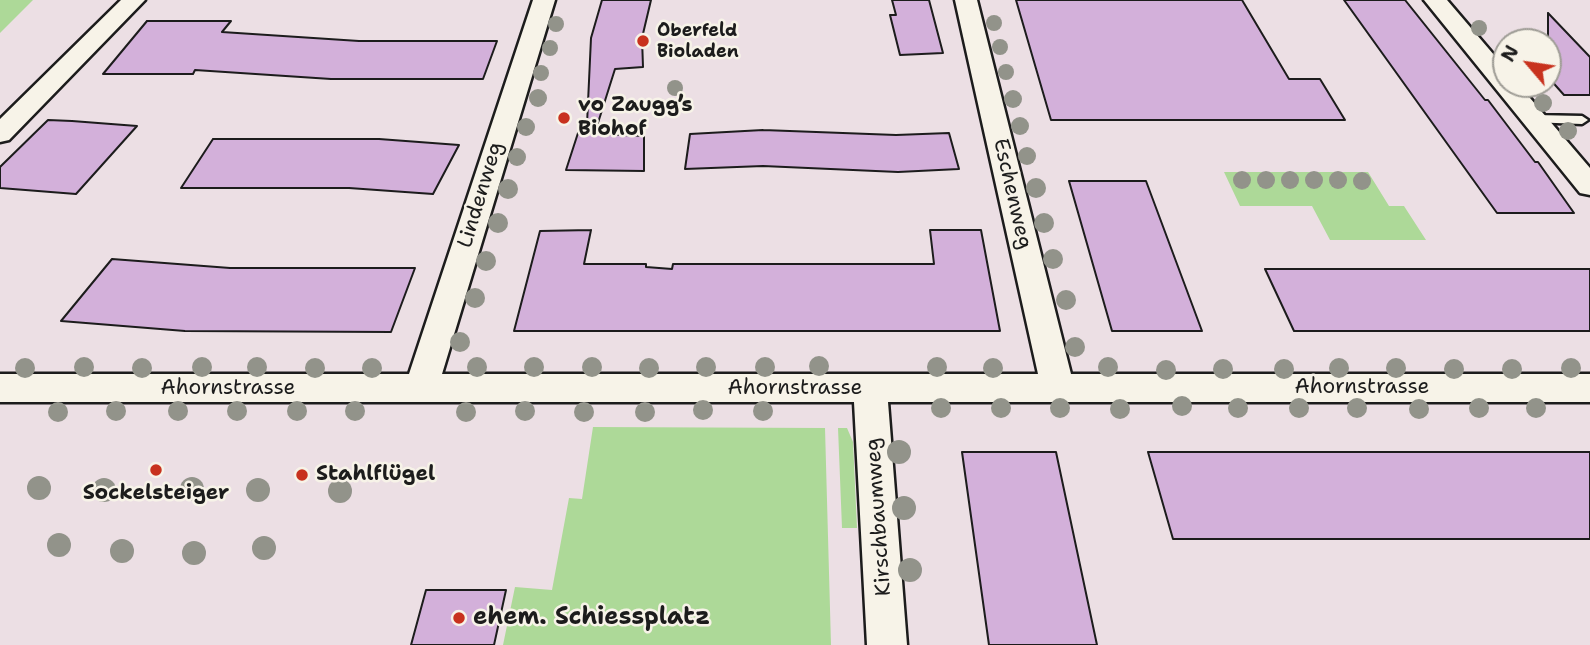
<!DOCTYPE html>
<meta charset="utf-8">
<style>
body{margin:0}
#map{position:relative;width:1590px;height:645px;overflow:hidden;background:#ecdfe4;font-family:"Shantell Sans",sans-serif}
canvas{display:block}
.north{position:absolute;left:1492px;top:28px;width:70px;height:70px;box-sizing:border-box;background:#f7f3e8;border:2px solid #9f9d96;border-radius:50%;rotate:299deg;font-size:19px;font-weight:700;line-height:28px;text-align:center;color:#1c1c1c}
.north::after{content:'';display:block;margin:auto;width:24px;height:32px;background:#c8321e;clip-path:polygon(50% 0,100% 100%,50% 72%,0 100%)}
</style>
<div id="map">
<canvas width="1590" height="645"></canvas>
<div class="north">N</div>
</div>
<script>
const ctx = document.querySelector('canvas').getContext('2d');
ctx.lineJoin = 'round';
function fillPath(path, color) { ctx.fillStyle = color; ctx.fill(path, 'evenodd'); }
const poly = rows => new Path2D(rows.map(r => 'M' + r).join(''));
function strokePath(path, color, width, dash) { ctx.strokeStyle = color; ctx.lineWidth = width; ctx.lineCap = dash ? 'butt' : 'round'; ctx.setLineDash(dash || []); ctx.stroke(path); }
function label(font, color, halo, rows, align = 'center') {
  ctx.font = font + ' "Shantell Sans",sans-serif'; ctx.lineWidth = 5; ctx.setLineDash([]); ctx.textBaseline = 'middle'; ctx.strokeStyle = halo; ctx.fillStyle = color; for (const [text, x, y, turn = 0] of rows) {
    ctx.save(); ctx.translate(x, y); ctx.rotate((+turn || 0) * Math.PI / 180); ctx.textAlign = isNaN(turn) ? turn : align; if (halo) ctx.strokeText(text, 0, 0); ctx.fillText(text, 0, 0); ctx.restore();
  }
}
fillPath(poly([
 [0,0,33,0,0,33],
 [1224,172,1368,172,1389,206,1404,206,1426,240,1330,240,1312,206,1240,206],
 [593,427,825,428,831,645,503,645,515,587,552,590,569,498,582,499],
 [838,428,847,428,853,442,857,528,842,528]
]), '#add998');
const building = poly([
 [602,0,651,0,642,38,643,67,615,69,597,126,587,124,591,38,602,0],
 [892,0,929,0,943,53,900,55,890,15,896,15,892,0],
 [1016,0,1242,0,1289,79,1320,79,1345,120,1051,120,1016,0],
 [1344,0,1405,0,1485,100,1488,100,1535,162,1538,162,1574,213,1497,213,1344,0],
 [1548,13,1590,57,1590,95,1564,95,1548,77,1548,13],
 [147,21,231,21,222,32,359,41,497,41,483,79,331,79,195,70,193,74,103,74,147,21],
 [48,120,72,121,137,126,76,194,0,188,0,167,48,120],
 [763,130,896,135,949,133,959,169,898,172,763,166,685,169,690,134,763,130],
 [578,133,644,136,644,171,566,170,578,133],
 [213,139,379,139,459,145,433,194,349,188,181,188,213,139],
 [1069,181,1146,181,1202,331,1112,331,1069,181],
 [591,230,584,264,646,264,646,267,672,269,673,264,934,264,930,230,981,230,1000,331,514,331,540,231,591,230],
 [112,259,230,268,415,268,391,332,185,331,61,321,112,259],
 [1265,269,1590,269,1590,331,1294,331,1265,269],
 [962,452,1056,452,1097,645,989,645,962,452],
 [1148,452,1590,452,1590,539,1173,539,1148,452],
 [426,590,506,590,494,645,411,645,426,590]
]);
fillPath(building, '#d3b0da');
strokePath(building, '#1c1c1c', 2);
const lane = poly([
 [1535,115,1582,116,1588,120,1582,124,1530,122,1530,116,1535,115]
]);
const street = poly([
 [121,0,145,0,9,140,0,142,0,119,121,0],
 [533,0,555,0,442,374,1038,374,955,0,977,0,1071,374,1590,374,1590,402,888,402,907,645,867,645,854,402,0,402,0,374,409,374,533,0],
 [1424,0,1447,0,1506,69,1506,84,1518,84,1590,168,1590,195,1580,193,1424,0]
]);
strokePath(lane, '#1c1c1c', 5);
strokePath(street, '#1c1c1c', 5);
fillPath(lane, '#f7f3e8');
fillPath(street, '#f7f3e8');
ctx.fillStyle = '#92938a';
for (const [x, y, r] of [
 [994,23,8],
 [556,24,8],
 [1479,28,8],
 [1000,47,8],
 [550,48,8],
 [1006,72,8],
 [541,73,8],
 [675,88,8],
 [538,98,9],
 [1013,99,9],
 [1543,103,9],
 [1020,126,9],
 [526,127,9],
 [1568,131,9],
 [1027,156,9],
 [517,157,9],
 [1242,180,9],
 [1266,180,9],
 [1290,180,9],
 [1314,180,9],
 [1338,180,9],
 [1362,181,9],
 [1036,188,10],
 [508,189,10],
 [498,223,10],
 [1044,223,10],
 [1053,259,10],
 [486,261,10],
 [475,298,10],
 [1066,300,10],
 [460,342,10],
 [1075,347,10],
 [819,366,10],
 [84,367,10],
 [202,367,10],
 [257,367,10],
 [477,367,10],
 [534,367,10],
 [592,367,10],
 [706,367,10],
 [765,367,10],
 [937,367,10],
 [1108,367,10],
 [25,368,10],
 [142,368,10],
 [315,368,10],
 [372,368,10],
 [649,368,10],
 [993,368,10],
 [1339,368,10],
 [1396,368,10],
 [1571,368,10],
 [1223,369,10],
 [1284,369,10],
 [1454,369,10],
 [1512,369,10],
 [1166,370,10],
 [1182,406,10],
 [941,408,10],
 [1001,408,10],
 [1060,408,10],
 [1238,408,10],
 [1299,408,10],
 [1357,408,10],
 [1479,408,10],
 [1536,408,10],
 [1120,409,10],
 [1419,409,10],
 [703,410,10],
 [116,411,10],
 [178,411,10],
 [237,411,10],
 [297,411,10],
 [355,411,10],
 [525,411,10],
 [763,411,10],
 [58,412,10],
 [466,412,10],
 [584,412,10],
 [645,412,10],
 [899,452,12],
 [39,488,12],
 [192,489,12],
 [104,490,12],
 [258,490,12],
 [340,491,12],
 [904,508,12],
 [59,545,12],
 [264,548,12],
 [122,551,12],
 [194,553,12],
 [910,570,12]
]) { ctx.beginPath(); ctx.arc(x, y, r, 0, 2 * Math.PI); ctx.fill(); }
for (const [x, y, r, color] of [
 [643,41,7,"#c8321e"],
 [564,118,7,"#c8321e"],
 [156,470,7,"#c8321e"],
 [302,475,7,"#c8321e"],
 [459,618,7,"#c8321e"]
]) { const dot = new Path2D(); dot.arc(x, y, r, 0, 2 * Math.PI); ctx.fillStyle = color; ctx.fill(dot); strokePath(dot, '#f7f3e8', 2.5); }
label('bold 18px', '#1c1c1c', '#f7f3e8', [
 ["Oberfeld",657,31],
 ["Bioladen",657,52]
], 'left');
label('bold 21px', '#1c1c1c', '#f7f3e8', [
 ["vo Zaugg’s",578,106],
 ["Biohof",578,130],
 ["Stahlflügel",316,475],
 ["Sockelsteiger",156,494,"center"]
], 'left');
label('21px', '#1c1c1c', '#f7f3e8', [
 ["Eschenweg",1012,194,77],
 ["Lindenweg",481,195,-73],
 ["Ahornstrasse",1362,388],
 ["Ahornstrasse",228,389],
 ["Ahornstrasse",795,389],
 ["Kirschbaumweg",879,517,-94]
]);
label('bold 24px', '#1c1c1c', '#f7f3e8', [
 ["ehem. Schiessplatz",473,618]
], 'left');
</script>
